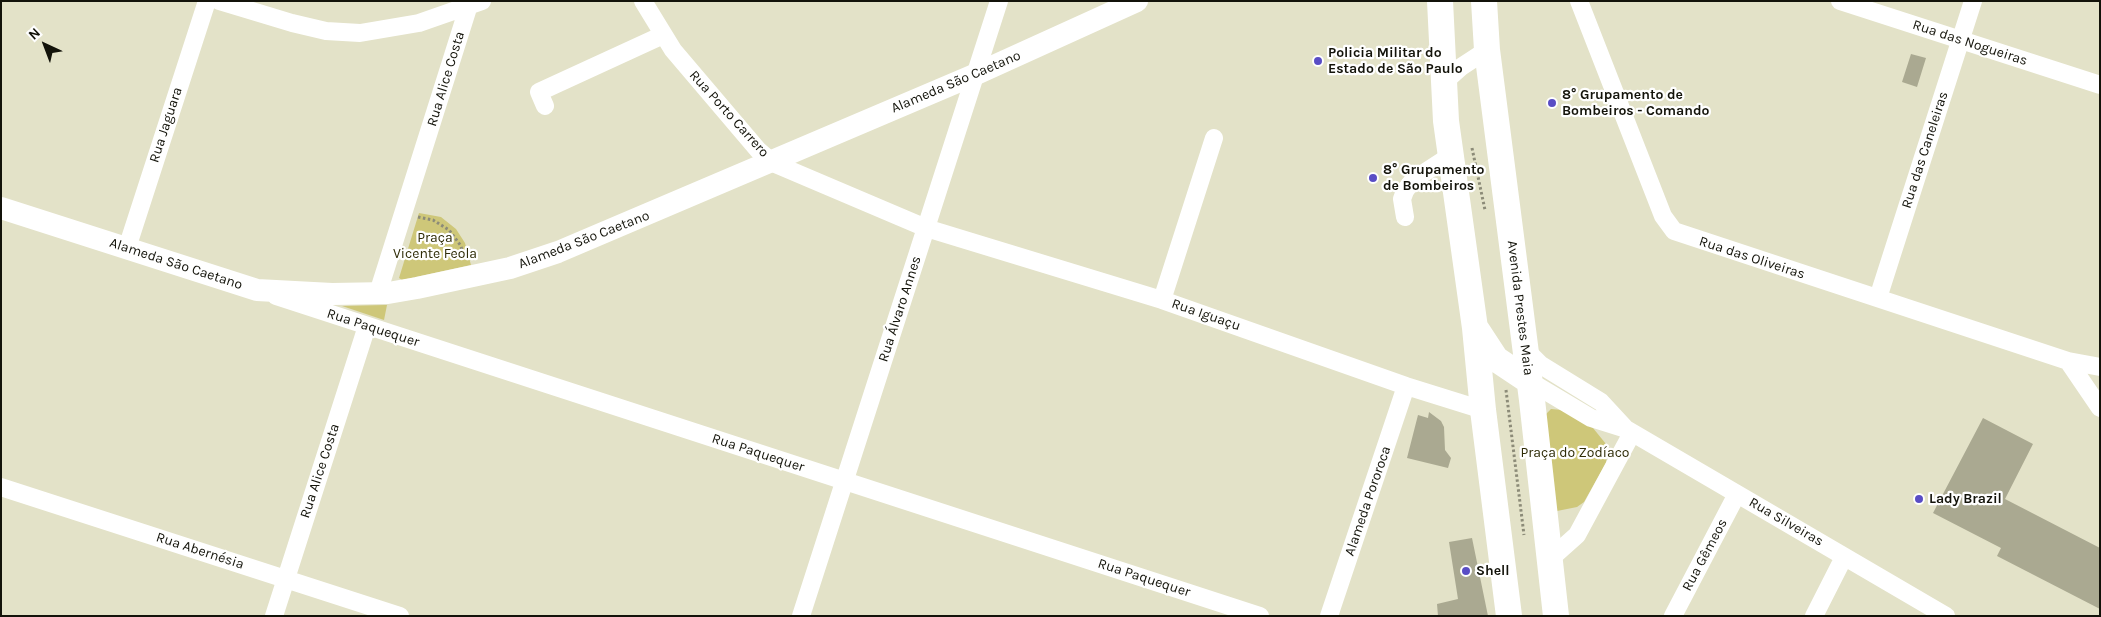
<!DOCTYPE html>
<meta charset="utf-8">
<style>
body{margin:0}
#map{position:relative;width:2101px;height:617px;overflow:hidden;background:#e3e2c8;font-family:Karla,sans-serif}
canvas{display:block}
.frame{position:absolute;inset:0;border:2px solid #13130a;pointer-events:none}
.north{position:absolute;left:20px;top:20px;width:50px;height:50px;-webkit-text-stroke:4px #fff;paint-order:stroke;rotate:317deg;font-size:14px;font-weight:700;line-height:20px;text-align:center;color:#13130a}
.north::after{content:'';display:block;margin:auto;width:18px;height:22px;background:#13130a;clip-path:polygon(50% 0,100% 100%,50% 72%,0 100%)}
</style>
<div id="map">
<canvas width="2101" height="617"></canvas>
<div class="frame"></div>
<div class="north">N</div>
</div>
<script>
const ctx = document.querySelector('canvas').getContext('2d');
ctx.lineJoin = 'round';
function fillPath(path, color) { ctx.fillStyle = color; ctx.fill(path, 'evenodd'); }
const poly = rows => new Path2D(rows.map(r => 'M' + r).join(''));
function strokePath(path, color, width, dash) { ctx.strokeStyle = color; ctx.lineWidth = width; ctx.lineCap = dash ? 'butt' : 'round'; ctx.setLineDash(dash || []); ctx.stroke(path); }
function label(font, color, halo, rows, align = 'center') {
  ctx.font = font + ' Karla,sans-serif'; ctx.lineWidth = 4.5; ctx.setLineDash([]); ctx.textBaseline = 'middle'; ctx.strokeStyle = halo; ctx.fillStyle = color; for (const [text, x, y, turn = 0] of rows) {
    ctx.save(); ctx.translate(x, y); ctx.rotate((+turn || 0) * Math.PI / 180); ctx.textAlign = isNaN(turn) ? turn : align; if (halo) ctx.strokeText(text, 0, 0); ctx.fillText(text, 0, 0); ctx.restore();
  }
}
fillPath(poly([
 [419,213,441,217,456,229,465,243,471,265,402,280,399,278],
 [385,305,387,305,384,320,342,306],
 [1551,409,1562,410,1593,428,1606,444,1607,452,1606,463,1584,502,1577,507,1552,512,1542,418]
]), '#cec779');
fillPath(poly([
 [1911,54,1926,58,1917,87,1902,82],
 [1429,412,1441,421,1444,427,1445,450,1451,458,1448,468,1407,458,1418,415,1428,418],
 [1983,418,2033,444,2005,499,2100,548,2100,609,1997,556,2001,548,1933,513],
 [1472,538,1488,616,1438,616,1437,604,1458,599,1449,542]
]), '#aaa991');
strokePath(poly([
 [1472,148,1485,210],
 [418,217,433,220,449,230,461,246,464,260],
 [1506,390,1524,535]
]), '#8c8b78', 3, [2.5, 2.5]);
strokePath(poly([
 [219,1,292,23,326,31,360,33,419,23,482,1],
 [643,1,673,50,758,150,773,163,926,228,1162,300,1406,386,1483,410],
 [1579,1,1663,216,1674,231,2068,361,2100,367],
 [1840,1,2100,85],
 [1443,83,1461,67,1487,50],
 [545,106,539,92,663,35],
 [1405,217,1402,199,1405,191,1413,180,1450,156],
 [127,248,207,1],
 [378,293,468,8],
 [276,296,1260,616],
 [1878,298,1973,1],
 [1162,300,1214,138],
 [1524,348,1541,365,1601,402,1626,429],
 [2068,361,2100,408],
 [1529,381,1591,418,1626,429,1946,616],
 [1,487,400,616],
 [1549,560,1577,535,1632,433],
 [274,616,367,326],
 [801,616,999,1],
 [1329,616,1406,386],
 [1673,616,1737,494],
 [1814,616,1844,557]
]), '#fff', 18);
strokePath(poly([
 [1,208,257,290,332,294,388,293,417,288,510,268,558,252,974,75,1137,1]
]), '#fff', 22);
strokePath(poly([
 [1440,1,1446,121,1475,328,1483,410,1509,616],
 [1484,1,1487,50,1532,400,1556,616],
 [1477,330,1496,359,1529,381]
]), '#fff', 26);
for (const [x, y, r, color] of [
 [1318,61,5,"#594dc5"],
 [1552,103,5,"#594dc5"],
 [1373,178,5,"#594dc5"],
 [1919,499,5,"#594dc5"],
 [1466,571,5,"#594dc5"]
]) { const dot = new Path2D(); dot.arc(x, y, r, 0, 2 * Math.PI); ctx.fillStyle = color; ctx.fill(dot); strokePath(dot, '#fff', 2); }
label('14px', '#13130a', '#fff', [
 ["Rua das Nogueiras",1970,43,18],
 ["Rua Alice Costa",446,79,-73],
 ["Alameda São Caetano",956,82,-23],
 ["Rua Porto Carrero",729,114,48],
 ["Rua Jaguara",166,125,-72],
 ["Rua das Caneleiras",1925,150,-72],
 ["Alameda São Caetano",584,240,-21],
 ["Rua das Oliveiras",1752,258,18],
 ["Alameda São Caetano",176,264,18],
 ["Avenida Prestes Maia",1520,308,83],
 ["Rua Álvaro Annes",900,309,-72],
 ["Rua Iguaçu",1206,315,19],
 ["Rua Paquequer",373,328,18],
 ["Rua Paquequer",758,453,18],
 ["Rua Alice Costa",320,471,-72],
 ["Alameda Pororoca",1368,501,-71],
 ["Rua Silveiras",1786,522,30],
 ["Rua Abernésia",200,551,18],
 ["Rua Gêmeos",1705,555,-62],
 ["Rua Paquequer",1144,578,18]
]);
label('bold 14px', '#13130a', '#fff', [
 ["Policia Militar do",1328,53],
 ["Estado de São Paulo",1328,69],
 ["8° Grupamento de",1562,95],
 ["Bombeiros - Comando",1562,111],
 ["8° Grupamento",1383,170],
 ["de Bombeiros",1383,186],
 ["Lady Brazil",1929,499],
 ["Shell",1476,571]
], 'left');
label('14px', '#2e2b06', '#fff', [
 ["Praça",435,238],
 ["Vicente Feola",435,254],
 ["Praça do Zodíaco",1575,453]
]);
</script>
